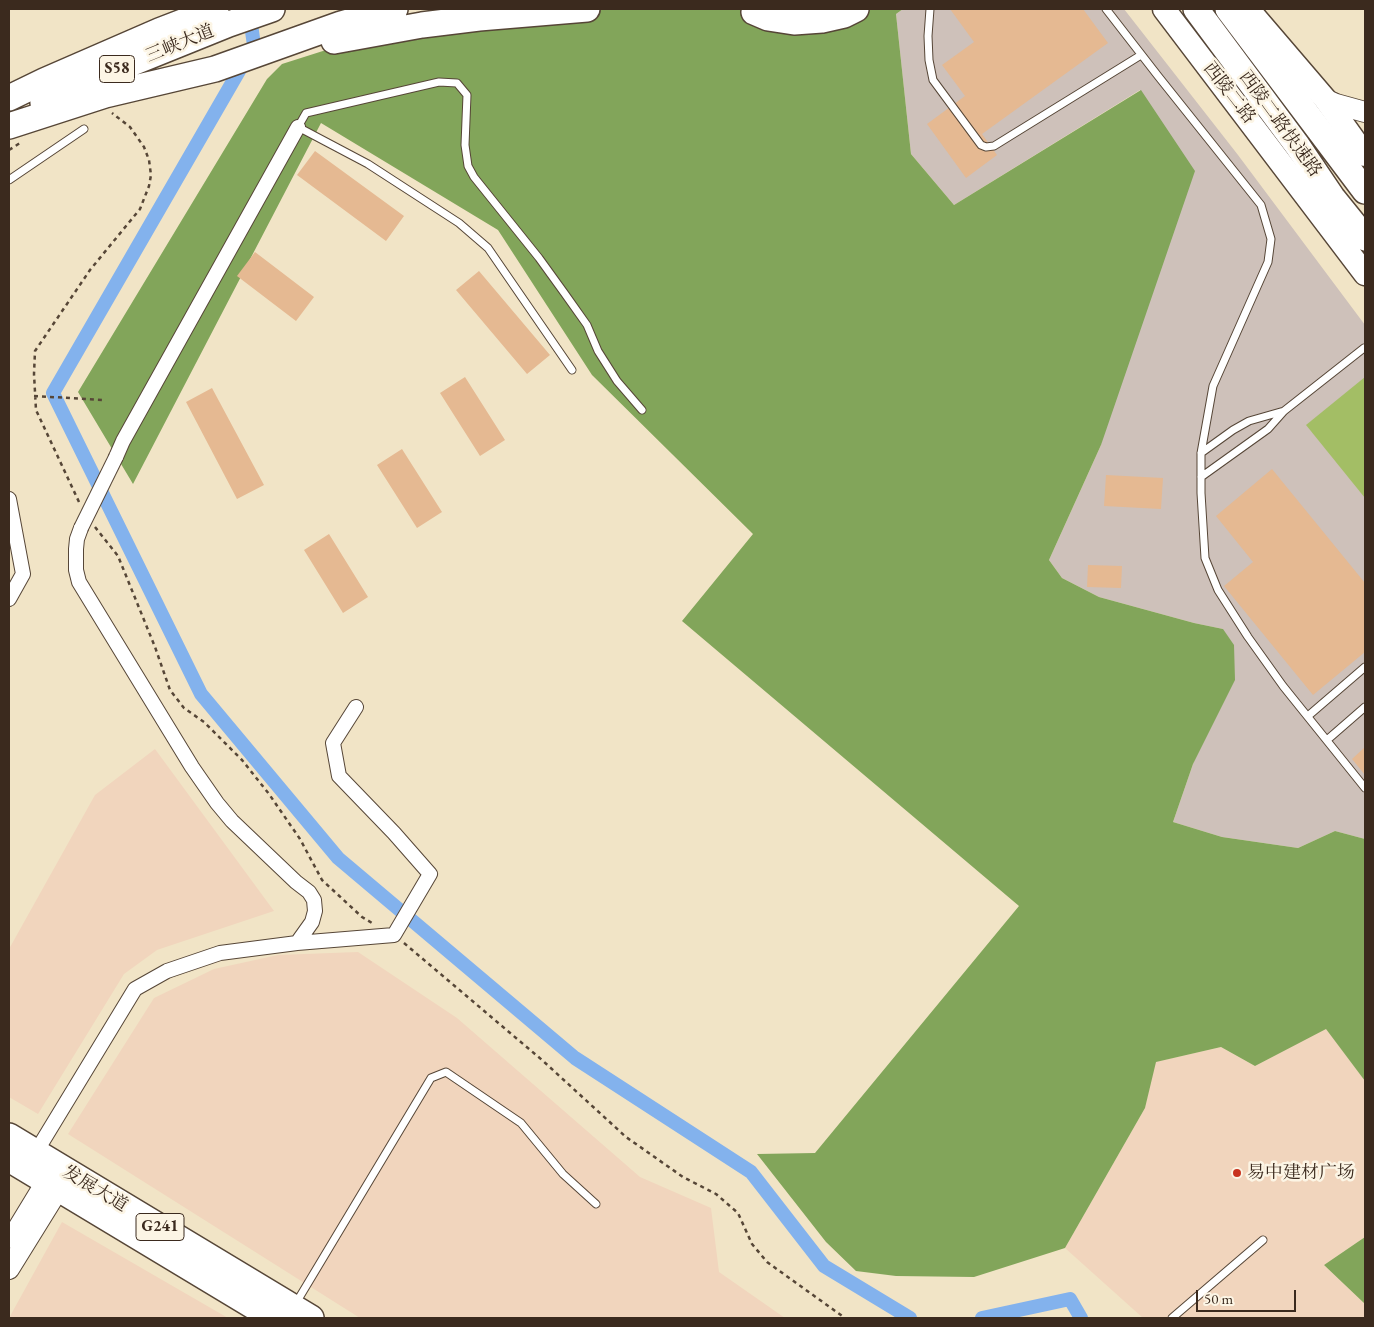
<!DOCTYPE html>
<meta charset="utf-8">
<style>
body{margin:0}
#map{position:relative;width:1374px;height:1327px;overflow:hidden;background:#f1e4c6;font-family:"EB Garamond",serif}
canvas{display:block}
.frame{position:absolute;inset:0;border:10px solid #3b2a1e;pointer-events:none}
.scale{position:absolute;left:1196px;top:1290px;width:100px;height:22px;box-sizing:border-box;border:2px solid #3b2a1e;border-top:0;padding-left:6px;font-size:15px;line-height:18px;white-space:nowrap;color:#3b2a1e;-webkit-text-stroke:4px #fcf5e5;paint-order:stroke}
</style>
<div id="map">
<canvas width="1374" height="1327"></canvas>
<div class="frame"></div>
<div class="scale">50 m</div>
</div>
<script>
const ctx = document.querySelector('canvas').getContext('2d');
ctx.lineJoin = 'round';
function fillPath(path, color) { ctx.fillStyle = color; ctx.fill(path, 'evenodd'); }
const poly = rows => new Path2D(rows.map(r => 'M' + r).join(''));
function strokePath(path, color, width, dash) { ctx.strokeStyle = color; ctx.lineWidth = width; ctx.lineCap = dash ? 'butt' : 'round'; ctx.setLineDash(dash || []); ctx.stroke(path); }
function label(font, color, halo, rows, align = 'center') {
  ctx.font = font + ' "EB Garamond","Noto Serif SC",serif'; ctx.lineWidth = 5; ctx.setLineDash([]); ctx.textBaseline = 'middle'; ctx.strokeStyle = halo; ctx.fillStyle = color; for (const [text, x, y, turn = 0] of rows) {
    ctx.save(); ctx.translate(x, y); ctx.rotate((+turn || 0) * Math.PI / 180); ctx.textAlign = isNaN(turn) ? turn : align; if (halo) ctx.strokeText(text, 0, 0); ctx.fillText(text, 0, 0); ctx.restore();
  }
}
fillPath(poly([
 [155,749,274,911,157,950,124,974,38,1114,9,1097,9,949,95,795],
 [358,952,457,1018,640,1177,711,1208,719,1272,785,1318,360,1318,68,1134,154,998,214,969,278,955],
 [1326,1028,1365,1081,1365,1237,1324,1265,1365,1304,1365,1318,1143,1318,1065,1248,1145,1108,1155,1062,1221,1047,1255,1066],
 [62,1222,228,1318,9,1318]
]), '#f1d5bd');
fillPath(poly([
 [903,9,1124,9,1238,155,1365,325,1365,839,1335,831,1298,848,1222,837,1173,822,1193,764,1223,629,1194,623,1099,597,1062,578,1049,560,1101,445,1140,90,954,205,911,154,896,14]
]), '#cec1ba');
fillPath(poly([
 [1365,377,1365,498,1306,425]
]), '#a3be65');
fillPath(poly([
 [455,9,903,9,896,14,911,154,954,205,1141,90,1195,171,1101,445,1049,560,1062,578,1099,597,1194,623,1223,629,1234,645,1235,680,1193,764,1173,822,1222,837,1298,848,1335,831,1365,839,1365,1081,1326,1029,1255,1066,1221,1047,1156,1062,1145,1108,1065,1248,974,1277,896,1276,856,1271,826,1242,757,1154,815,1153,1019,906,682,621,753,534,592,375,498,230,321,123,133,484,78,392,267,79,282,64],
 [1365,1237,1365,1304,1324,1265]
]), '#82a55a');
strokePath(poly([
 [249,11,254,45,53,393,201,694,338,858,575,1058,751,1172,824,1266,910,1318],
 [982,1318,1070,1299,1081,1318]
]), '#83b2ed', 14);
fillPath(poly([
 [950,9,1083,9,1108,43,982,134,997,155,966,178,927,124,965,96,942,65,974,42],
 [315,151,404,216,386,241,297,175],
 [255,252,314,297,296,321,237,276],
 [479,271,550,355,527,374,456,290],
 [465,377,505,440,480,456,440,393],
 [212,388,264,485,237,499,186,402],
 [402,449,442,512,417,528,377,465],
 [1272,469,1365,583,1365,652,1313,695,1224,586,1253,562,1216,516],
 [1106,475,1163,478,1161,509,1104,506],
 [329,534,368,597,343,613,304,550],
 [1088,565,1122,566,1121,588,1087,587],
 [1365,747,1365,775,1352,759]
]), '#e5b992');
const lane = poly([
 [930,9,928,36,929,60,933,80,981,145,986,147,994,146,1141,55],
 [1106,9,1158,76,1261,205,1271,239,1268,262,1213,386,1201,453,1201,493,1205,558,1218,590,1248,637,1283,686,1365,788],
 [9,180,84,129],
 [572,370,488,248,459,223,368,164,298,127,306,113,439,82,457,83,467,95,465,145,468,166,474,177,539,258,565,294,587,325,598,351,617,381,642,410],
 [1201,453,1233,430,1249,421,1284,411],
 [1201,477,1268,429,1284,411,1364,348],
 [1308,716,1365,667],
 [1327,740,1365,707],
 [296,1303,431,1078,446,1072,521,1123,563,1174,596,1204],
 [1172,1318,1263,1240]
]);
const street = poly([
 [116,457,123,441,298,127],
 [9,499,23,574,9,599],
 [81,528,77,539,76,549,76,570,79,582,192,767,217,803,232,821,296,882,309,892,314,900,315,911,312,922,297,943],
 [36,1152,135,989,167,971,220,953,297,943,394,935,430,874,394,833,339,776,333,743,356,707]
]);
const secondary = poly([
 [1325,99,1336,104,1365,112],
 [12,1238,54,1169],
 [9,1269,66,1177]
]);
const primary = poly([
 [1164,9,1365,274],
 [1248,9,1325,99,1365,155]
]);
const highway = poly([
 [1196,9,1297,145,1332,197,1365,238],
 [1228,9,1365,191],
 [754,12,768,18,794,22,822,20,844,15,856,9],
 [334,41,422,25,479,18,587,9],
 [9,98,44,81,159,31,216,9],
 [43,103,68,89,229,24,272,9],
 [9,126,105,95,215,69,341,24,395,9],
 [9,1136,311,1318],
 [9,1159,273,1318]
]);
strokePath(lane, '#564637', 9);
strokePath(street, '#564637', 16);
strokePath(secondary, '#564637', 22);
strokePath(primary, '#564637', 25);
strokePath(highway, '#564637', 28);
strokePath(poly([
 [9,150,20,143],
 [34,396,104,400],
 [79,502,36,410,34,374,35,351,90,270,140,209,149,186,151,175,149,160,144,147,130,127,112,113],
 [95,527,118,556,155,647,170,690,184,708,204,722,242,760,269,794,300,839,322,880,362,917,372,923],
 [404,943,542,1060,626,1137,683,1177,716,1194,738,1213,752,1244,767,1262,845,1318]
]), '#564637', 2.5, [4, 4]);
strokePath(lane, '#fff', 7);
strokePath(street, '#fff', 14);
strokePath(secondary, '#fff', 20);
strokePath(primary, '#fff', 22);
strokePath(highway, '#fff', 25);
const streetBridge = poly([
 [81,528,116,457]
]);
strokePath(streetBridge, '#564637', 16, []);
strokePath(streetBridge, '#fff', 14);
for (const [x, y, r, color] of [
 [1237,1173,5,"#c8321e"]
]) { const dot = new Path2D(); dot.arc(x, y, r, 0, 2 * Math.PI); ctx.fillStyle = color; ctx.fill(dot); strokePath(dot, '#fcf5e5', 2); }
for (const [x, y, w] of [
 [117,69,35],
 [160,1227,48]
]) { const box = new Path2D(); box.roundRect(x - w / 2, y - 13.5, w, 27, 4); ctx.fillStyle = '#fcf5e5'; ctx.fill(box); strokePath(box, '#3b2a1e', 1); }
label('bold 16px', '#3b2a1e', null, [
 ["S58",117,69],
 ["G241",160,1227]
]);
label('18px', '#3b2a1e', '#fcf5e5', [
 ["三峡大道",180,44,-22],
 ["西陵二路",1229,93,52],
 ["西陵二路快速路",1280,124,54],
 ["发展大道",95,1189,31]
]);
label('18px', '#3b2a1e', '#fcf5e5', [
 ["易中建材广场",1247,1173]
], 'left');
</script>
